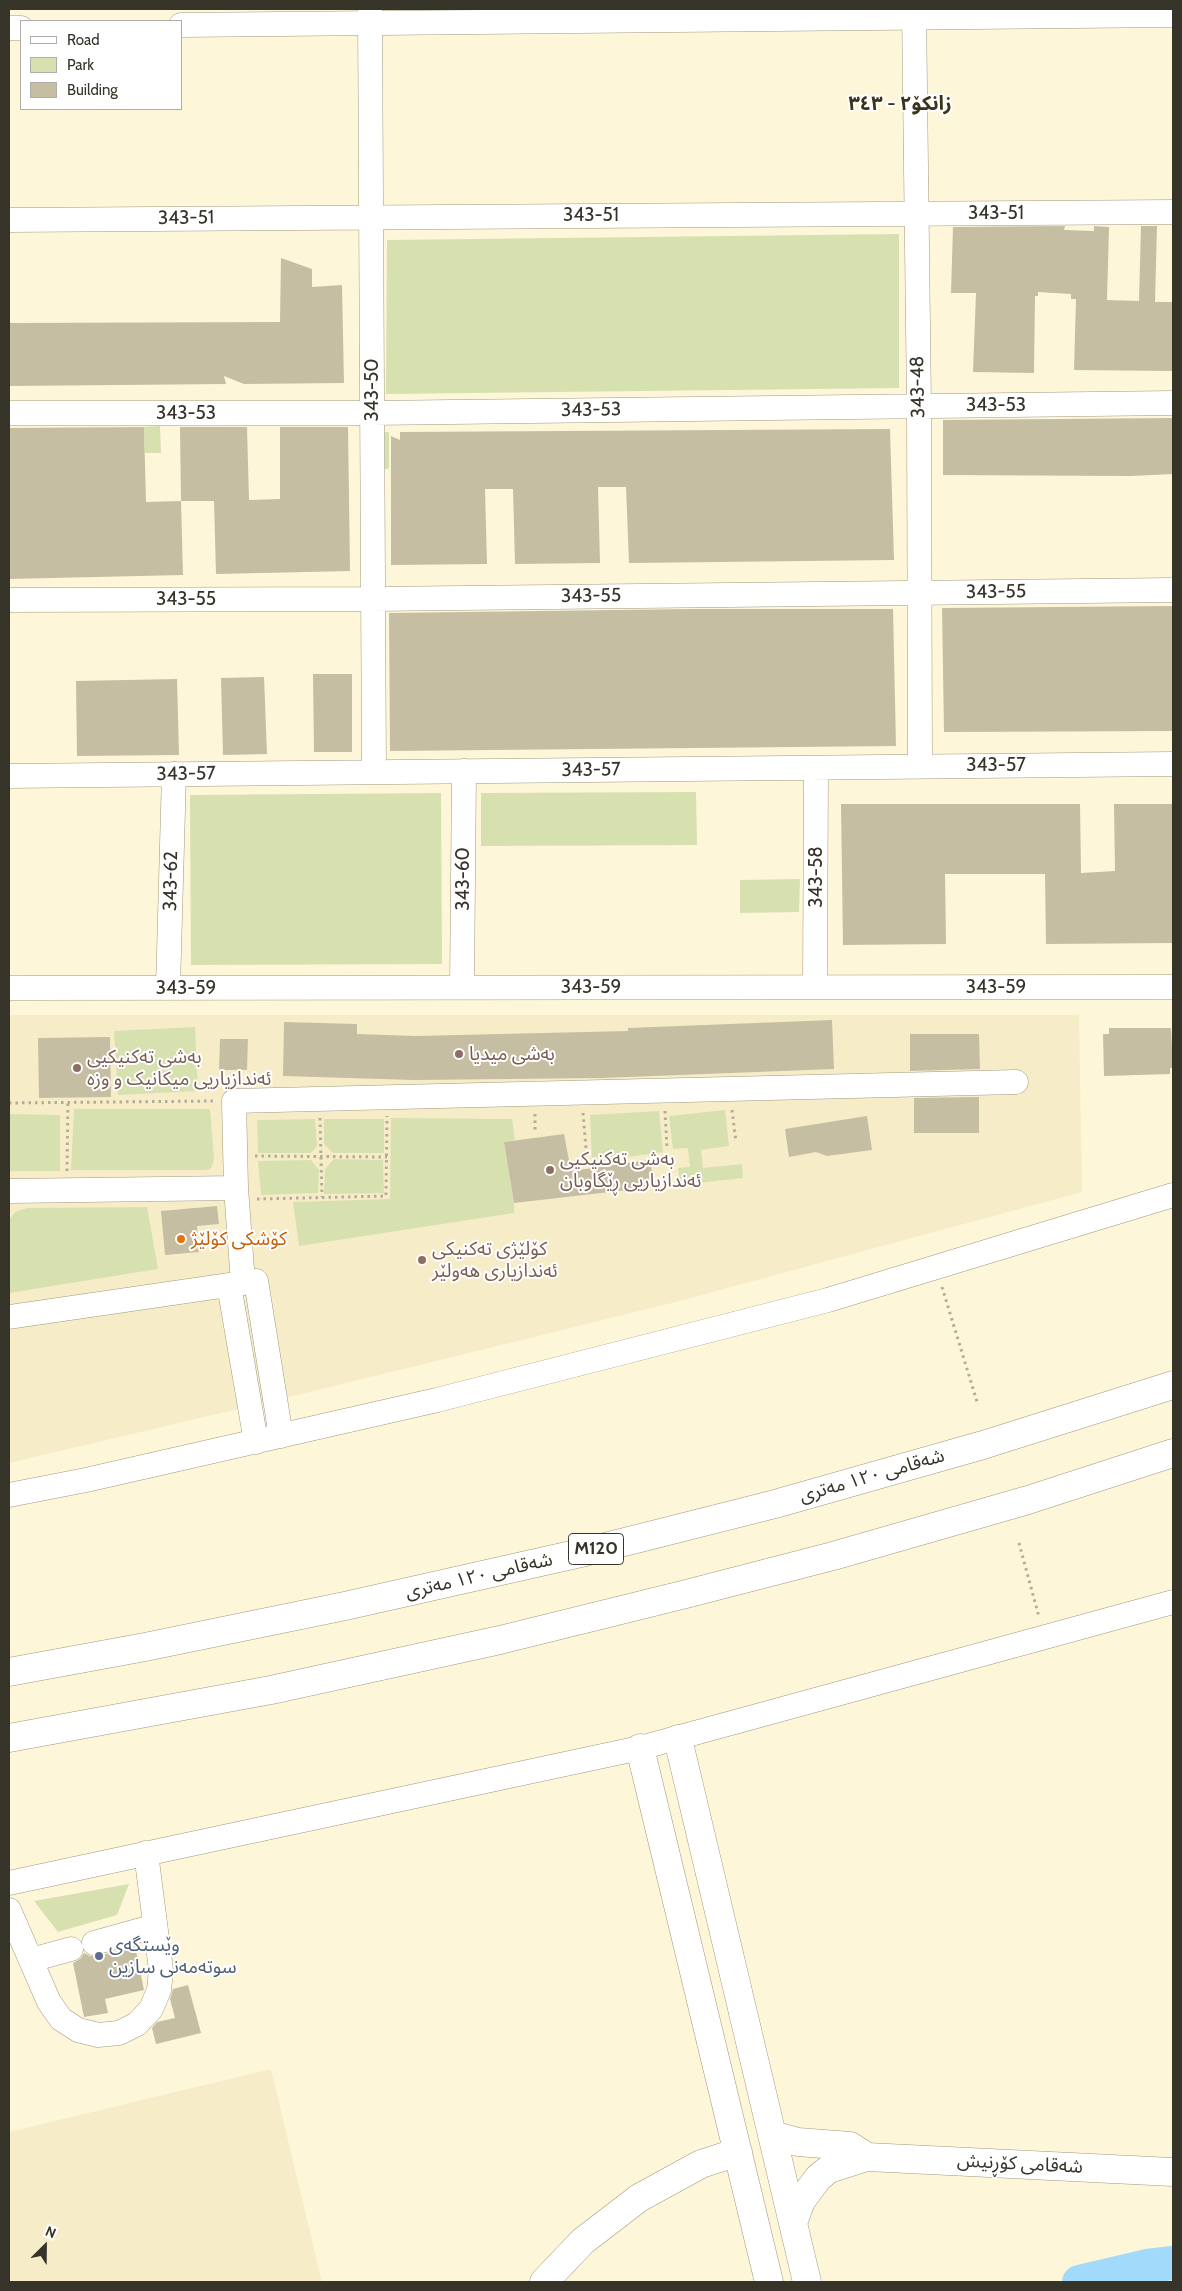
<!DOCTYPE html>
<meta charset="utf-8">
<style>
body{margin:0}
#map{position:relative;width:1182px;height:2291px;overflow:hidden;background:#fef6d9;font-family:Cabin,sans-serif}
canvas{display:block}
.frame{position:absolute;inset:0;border:10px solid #363328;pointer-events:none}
.legend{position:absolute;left:20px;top:20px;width:162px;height:90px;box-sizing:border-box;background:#fff;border:1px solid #afada9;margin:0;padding:6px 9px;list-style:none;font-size:15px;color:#363328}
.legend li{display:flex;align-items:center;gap:10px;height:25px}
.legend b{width:25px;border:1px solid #afada9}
.north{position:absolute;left:20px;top:2221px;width:50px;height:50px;-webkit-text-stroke:4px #fff;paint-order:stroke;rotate:23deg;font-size:14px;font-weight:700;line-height:20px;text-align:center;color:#363328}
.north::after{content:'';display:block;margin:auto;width:18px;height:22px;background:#363328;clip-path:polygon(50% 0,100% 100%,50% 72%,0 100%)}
</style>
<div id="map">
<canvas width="1182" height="2291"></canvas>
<div class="frame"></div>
<ul class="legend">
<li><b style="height:6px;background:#fff"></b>Road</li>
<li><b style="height:14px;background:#d7e1b0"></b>Park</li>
<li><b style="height:14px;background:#c6bea2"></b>Building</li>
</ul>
<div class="north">N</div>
</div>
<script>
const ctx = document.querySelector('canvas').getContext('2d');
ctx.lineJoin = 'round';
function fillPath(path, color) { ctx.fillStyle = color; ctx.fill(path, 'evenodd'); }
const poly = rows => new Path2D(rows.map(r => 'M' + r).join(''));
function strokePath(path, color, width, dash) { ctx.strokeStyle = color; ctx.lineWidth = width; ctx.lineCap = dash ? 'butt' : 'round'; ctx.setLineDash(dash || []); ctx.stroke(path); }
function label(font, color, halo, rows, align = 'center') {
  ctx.font = font + ' Cabin,"Noto Sans Arabic",sans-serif'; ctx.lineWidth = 4; ctx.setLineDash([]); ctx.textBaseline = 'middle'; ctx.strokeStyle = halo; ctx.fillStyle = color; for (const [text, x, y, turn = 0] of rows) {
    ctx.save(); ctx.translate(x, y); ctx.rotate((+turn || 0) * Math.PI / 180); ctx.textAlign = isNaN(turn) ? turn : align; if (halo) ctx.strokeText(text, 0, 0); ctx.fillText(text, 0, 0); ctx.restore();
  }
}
fillPath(poly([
 [9,1015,1079,1015,1082,1192,672,1303,306,1393,9,1463],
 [271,2069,322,2282,9,2282,9,2132]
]), '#f6edc8');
fillPath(poly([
 [899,234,899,388,386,394,387,240],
 [160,426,161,453,145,453,144,427],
 [380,432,389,432,389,469,380,469],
 [696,792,697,845,481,846,481,793],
 [441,793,442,964,191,965,190,795],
 [800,879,799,912,740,913,740,880],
 [195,1027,198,1091,118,1095,114,1031],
 [74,1109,210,1109,214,1159,212,1166,210,1169,206,1170,71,1170],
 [725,1110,729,1146,701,1150,703,1168,742,1164,743,1178,680,1185,678,1168,690,1167,688,1148,673,1149,669,1116],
 [659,1111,663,1152,592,1162,590,1115],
 [9,1114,60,1115,60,1171,9,1171],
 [391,1118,512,1119,515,1140,504,1142,514,1203,514,1213,299,1246,293,1202,390,1199],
 [315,1119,317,1146,311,1153,258,1153,257,1120],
 [324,1119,384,1119,384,1153,333,1153,324,1144],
 [334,1159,383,1160,384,1193,324,1194,325,1169],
 [311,1160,319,1170,318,1193,261,1195,258,1161],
 [147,1207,158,1269,9,1293,10,1219,15,1212,27,1208],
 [129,1884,117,1915,58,1932,34,1901]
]), '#d7e1b0');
strokePath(poly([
 [1079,2282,1147,2266,1173,2263]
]), '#a1dafb', 34);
fillPath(poly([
 [1065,226,1064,230,1094,231,1094,226,1109,227,1107,300,1139,301,1141,226,1157,226,1155,302,1173,302,1173,371,1074,370,1076,299,1071,299,1071,294,1038,292,1038,296,1035,296,1034,373,973,372,976,293,951,293,953,227],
 [281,258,312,269,312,287,342,285,344,383,244,384,224,376,226,384,9,386,9,323,280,322],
 [1173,418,1173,474,1131,476,943,475,943,420],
 [144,427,146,502,181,501,183,575,9,579,9,428],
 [180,427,247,427,249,500,280,499,280,427,348,427,350,571,216,574,214,501,181,501],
 [890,429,894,560,629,563,626,487,598,487,600,563,515,564,513,489,485,489,487,564,391,565,391,436,400,440,400,432],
 [1173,606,1173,731,944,732,942,608],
 [691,609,893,609,896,746,390,751,389,613],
 [313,674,352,674,352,752,314,752],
 [264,677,267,754,223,755,221,678],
 [177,679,179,755,77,756,76,681],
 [841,804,1080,804,1081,873,1115,871,1114,804,1173,804,1173,943,1046,944,1045,874,945,874,946,944,843,945],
 [832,1020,834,1069,602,1078,414,1080,283,1076,284,1022,357,1024,357,1034,416,1036,628,1031,628,1028],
 [1109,1028,1171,1028,1173,1068,1170,1068,1170,1074,1104,1076,1103,1034,1109,1034],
 [910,1034,979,1034,980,1069,910,1071],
 [110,1037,111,1097,39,1098,38,1038],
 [220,1039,248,1039,247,1070,219,1070],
 [979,1097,979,1133,914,1133,914,1098],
 [867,1116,872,1150,827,1156,816,1152,789,1157,785,1129],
 [564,1134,571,1171,650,1160,654,1187,514,1203,504,1142],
 [217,1206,219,1224,197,1226,199,1252,165,1255,161,1211],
 [135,1946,144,1990,105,1999,108,2013,84,2017,73,1963,80,1959,84,1953,90,1956,98,1956],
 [188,1985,201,2033,156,2044,152,2028,157,2022,175,2018,170,1999,173,1989]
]), '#c6bea2');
const minor = poly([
 [370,9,374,772],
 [914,9,919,405,920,766],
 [181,25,1173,15],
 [9,28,21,28],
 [9,220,1173,212],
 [9,413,372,413,1173,403],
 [9,600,373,599,1173,590],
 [9,776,1173,764],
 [462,987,464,771],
 [815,987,816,768],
 [9,988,1173,987],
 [168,988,174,774],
 [9,1191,236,1188],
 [243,1283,236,1188,234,1101,1016,1082],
 [229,1285,256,1442],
 [9,1317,256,1281,281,1436],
 [9,1495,86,1480,437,1400,828,1300,1173,1195],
 [9,1883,640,1748,1173,1602],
 [9,1910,49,2002,61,2019,78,2030,98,2035,119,2033,137,2024,151,2009,159,1990,161,1970,146,1853],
 [94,1943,155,1926],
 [31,1960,71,1949]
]);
const major = poly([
 [678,1739,807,2282],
 [640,1748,769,2282],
 [772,2135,798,2142,850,2146,867,2157],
 [793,2223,801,2201,818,2178,829,2169,867,2157,1173,2172],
 [544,2282,583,2241,639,2198,701,2164,738,2152]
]);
const highway = poly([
 [9,1672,145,1647,345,1606,585,1552,775,1504,983,1445,1173,1385],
 [9,1738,271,1690,500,1640,686,1594,833,1556,1028,1500,1173,1453]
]);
strokePath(minor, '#a0997e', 25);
strokePath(major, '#a0997e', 29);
strokePath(highway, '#a0997e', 29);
strokePath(poly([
 [9,1103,214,1101],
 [732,1110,736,1142],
 [665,1111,667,1148],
 [583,1113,587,1160],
 [535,1114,535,1133],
 [320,1118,322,1197],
 [255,1156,387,1157],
 [67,1171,68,1101],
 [257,1199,386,1196,387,1116],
 [942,1287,978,1405],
 [1019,1543,1039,1617]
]), '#b3ad97', 3, [2.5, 4]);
strokePath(minor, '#fff', 24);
strokePath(major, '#fff', 28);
strokePath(highway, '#fff', 28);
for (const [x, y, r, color] of [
 [459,1054,5,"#8d6e63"],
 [77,1068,5,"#8d6e63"],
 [550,1170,5,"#8d6e63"],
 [181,1239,5,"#e8710a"],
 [422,1260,5,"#8d6e63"],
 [99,1956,5,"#5c6f8a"]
]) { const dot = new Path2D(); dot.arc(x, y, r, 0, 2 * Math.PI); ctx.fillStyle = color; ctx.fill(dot); strokePath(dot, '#fff', 2); }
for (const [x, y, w] of [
 [596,1549,55]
]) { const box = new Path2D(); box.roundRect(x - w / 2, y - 15.5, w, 31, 4); ctx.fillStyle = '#fff'; ctx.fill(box); strokePath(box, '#363328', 1); }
label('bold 18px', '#363328', null, [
 ["M120",596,1549]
]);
label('19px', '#363328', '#fff', [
 ["343-51",996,213],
 ["343-51",591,215],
 ["343-51",186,218,-1],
 ["343-48",918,387,-91],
 ["343-50",372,390,-90],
 ["343-53",996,405],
 ["343-53",591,410,-1],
 ["343-53",186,413],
 ["343-55",996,592,-1],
 ["343-55",591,596,-1],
 ["343-55",186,599],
 ["343-57",996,765],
 ["343-57",591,770,-1],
 ["343-57",186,774,-1],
 ["343-58",816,877,-90],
 ["343-60",463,879,-90],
 ["343-62",171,881,-89],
 ["343-59",591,987],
 ["343-59",996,987],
 ["343-59",186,988],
 ["شەقامی ١٢٠ مەتری",872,1476,-16],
 ["شەقامی ١٢٠ مەتری",479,1576,-13],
 ["شەقامی کۆڕنیش",1020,2164,3]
]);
label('19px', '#785e54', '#fff', [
 ["بەشی میدیا",469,1054],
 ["بەشی تەکنیکیی",87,1057],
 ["ئەندازیاریی میکانیک و وزە",87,1079],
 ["بەشی تەکنیکیی",560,1159],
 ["ئەندازیاریی ڕێگاوبان",560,1181],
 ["کۆلێژی تەکنیکی",432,1249],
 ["ئەندازیاری هەولێر",432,1271]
], 'left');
label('19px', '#c56008', '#fff', [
 ["کۆشکی کۆلێژ",191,1239]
], 'left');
label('19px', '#4e5e75', '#fff', [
 ["وێستگەی",109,1945],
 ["سوتەمەنی سازین",109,1967]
], 'left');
label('bold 20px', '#3a341c', '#fff', [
 ["زانکۆ٢ - ٣٤٣",900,104]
]);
</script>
